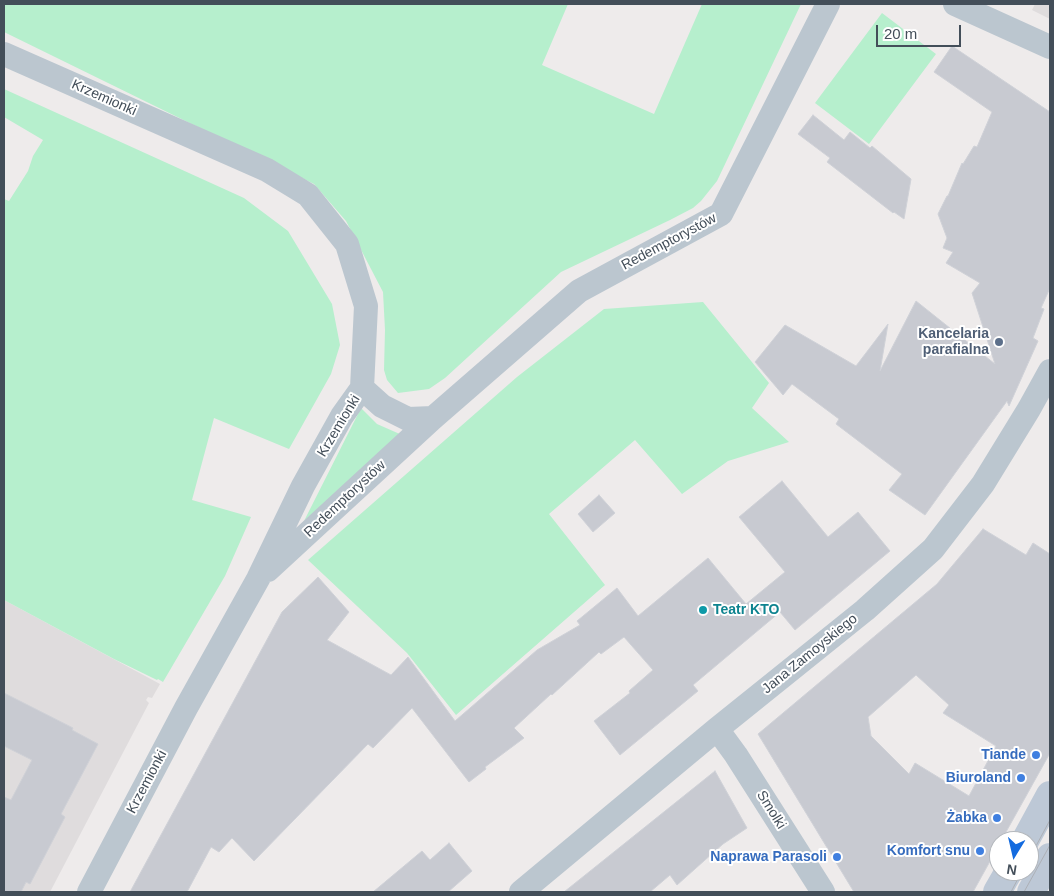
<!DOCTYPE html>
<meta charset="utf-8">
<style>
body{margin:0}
#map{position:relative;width:1054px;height:896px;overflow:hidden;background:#eeebeb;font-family:Arial,sans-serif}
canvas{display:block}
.frame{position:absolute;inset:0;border:5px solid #434e59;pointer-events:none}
.north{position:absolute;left:989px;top:831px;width:50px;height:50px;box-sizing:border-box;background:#fff;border:1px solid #b4b8bd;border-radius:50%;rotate:189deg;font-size:14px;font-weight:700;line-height:20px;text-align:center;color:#434e59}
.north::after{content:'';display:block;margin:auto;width:18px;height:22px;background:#146bdf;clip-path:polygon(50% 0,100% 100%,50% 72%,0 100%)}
.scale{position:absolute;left:876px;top:25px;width:85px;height:22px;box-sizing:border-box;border:2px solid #434e59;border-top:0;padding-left:6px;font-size:15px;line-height:18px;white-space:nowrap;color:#434e59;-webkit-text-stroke:4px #fff;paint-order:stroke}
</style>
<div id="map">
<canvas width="1054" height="896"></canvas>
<div class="frame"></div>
<div class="north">N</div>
<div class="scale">20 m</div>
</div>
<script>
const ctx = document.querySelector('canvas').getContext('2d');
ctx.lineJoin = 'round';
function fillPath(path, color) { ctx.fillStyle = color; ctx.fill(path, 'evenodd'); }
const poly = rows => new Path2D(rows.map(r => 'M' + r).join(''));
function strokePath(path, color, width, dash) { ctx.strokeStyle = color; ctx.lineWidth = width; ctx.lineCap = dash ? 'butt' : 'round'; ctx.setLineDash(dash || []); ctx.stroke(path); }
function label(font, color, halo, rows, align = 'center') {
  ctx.font = font + ' Arial,sans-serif'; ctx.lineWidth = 4; ctx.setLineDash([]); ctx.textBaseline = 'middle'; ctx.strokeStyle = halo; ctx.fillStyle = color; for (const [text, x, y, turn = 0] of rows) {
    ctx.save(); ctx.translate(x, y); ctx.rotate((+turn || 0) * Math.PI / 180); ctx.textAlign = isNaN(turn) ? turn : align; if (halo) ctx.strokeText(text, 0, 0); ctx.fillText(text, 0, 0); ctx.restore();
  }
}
fillPath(poly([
 [1035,4,1050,4,1050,19,1032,10],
 [4,600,160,684,152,698,148,697,146,700,149,703,50,892,4,892]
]), '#dfdcdd');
fillPath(poly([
 [4,4,568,4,542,65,654,114,702,4,801,4,717,181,701,201,693,208,670,220,561,272,445,378,429,389,398,393,387,380,384,370,385,330,383,292,346,221,314,184,4,32],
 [882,13,936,54,869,144,815,103],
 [4,89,244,198,288,231,332,304,340,345,331,374,289,449,214,418,192,500,251,517,225,576,163,682,158,679,157,680,114,659,4,600,4,199,9,201,28,171,33,156,43,140,4,117],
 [703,302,769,383,752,408,789,442,728,461,682,494,635,440,549,514,605,585,456,715,407,653,308,560,517,377,604,309],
 [361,408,377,424,402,435,304,521]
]), '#b6efcd');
const building = poly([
 [952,46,1050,112,1050,288,1041,308,1044,309,1033,338,1038,341,1009,406,1007,401,925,515,889,490,902,474,836,424,839,419,792,384,783,395,755,362,785,325,856,366,888,324,880,371,916,301,995,364,972,293,980,283,946,263,953,252,943,248,947,238,938,214,947,196,948,196,962,163,963,164,974,146,977,147,992,112,934,72,952,46],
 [813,115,844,140,850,132,870,148,872,146,911,179,904,219,894,212,893,213,827,162,830,158,798,134,813,115],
 [782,481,828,537,858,512,890,551,795,630,780,612,693,685,698,691,620,755,594,721,630,693,629,691,653,670,624,637,601,654,599,652,552,695,551,694,514,728,524,738,485,767,486,769,469,782,412,708,373,748,368,744,254,861,232,838,219,852,211,847,187,892,130,892,282,612,318,577,349,612,327,640,391,675,408,657,455,721,537,650,580,625,577,621,617,588,638,616,708,558,746,604,785,572,739,517,782,481],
 [599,495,615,513,593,532,578,514,599,495],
 [983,529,1026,555,1033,543,1050,554,1050,753,1001,841,999,841,999,845,973,892,854,892,758,734,937,584,983,529],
 [916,675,949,705,943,713,996,746,969,796,915,763,909,774,871,736,868,717,916,675],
 [4,693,73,728,72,730,98,744,61,814,65,817,30,884,26,882,21,892,4,892,4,797,11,800,32,760,4,746,4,693],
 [715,771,747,828,723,844,677,885,670,875,650,892,564,892,715,771],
 [449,843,472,871,448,892,373,892,422,851,430,860,449,843]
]);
fillPath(building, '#c8cad1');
strokePath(building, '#cfd1d7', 1);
strokePath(poly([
 [955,4,1050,47],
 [4,54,267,170,308,195,347,244,366,306,362,388,342,416,303,486,258,579,186,708,89,892],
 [362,388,382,406,408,419,433,418],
 [268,570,433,418,579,291,721,214,828,4],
 [717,729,736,755,823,892],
 [521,892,717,729,865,610,933,549,983,484,1029,409,1050,371]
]), '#bbc6cf', 24);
strokePath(poly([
 [1025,841,1050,795],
 [997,892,1009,871],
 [1031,892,1050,857]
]), '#bdc8d6', 28);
strokePath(poly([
 [1029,859,1050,820],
 [1011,892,1022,871],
 [1024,892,1050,845]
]), '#adb0b6', 1);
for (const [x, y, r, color] of [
 [999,342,5,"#5c6f8a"],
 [703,610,5,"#0f9aa8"],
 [1036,755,5,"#3f7fe0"],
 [1021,778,5,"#3f7fe0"],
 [997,818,5,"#3f7fe0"],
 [980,851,5,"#3f7fe0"],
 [837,857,5,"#3f7fe0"]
]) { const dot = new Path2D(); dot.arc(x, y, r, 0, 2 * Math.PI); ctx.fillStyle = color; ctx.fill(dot); strokePath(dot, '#fff', 2); }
label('14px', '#434e59', '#fff', [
 ["Krzemionki",104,98,24],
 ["Redemptorystów",669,242,-28],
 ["Krzemionki",339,426,-59],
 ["Redemptorystów",345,499,-43],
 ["Jana Zamoyskiego",810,654,-39],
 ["Krzemionki",147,782,-62],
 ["Smolki",771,810,58]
]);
label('bold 14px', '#4e5e75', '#fff', [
 ["Kancelaria",989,334],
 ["parafialna",989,350]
], 'right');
label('bold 14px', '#0d838f', '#fff', [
 ["Teatr KTO",713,610]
], 'left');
label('bold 14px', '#366cbe', '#fff', [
 ["Tiande",1026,755],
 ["Biuroland",1011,778],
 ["Żabka",987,818],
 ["Komfort snu",970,851],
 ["Naprawa Parasoli",827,857]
], 'right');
</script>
